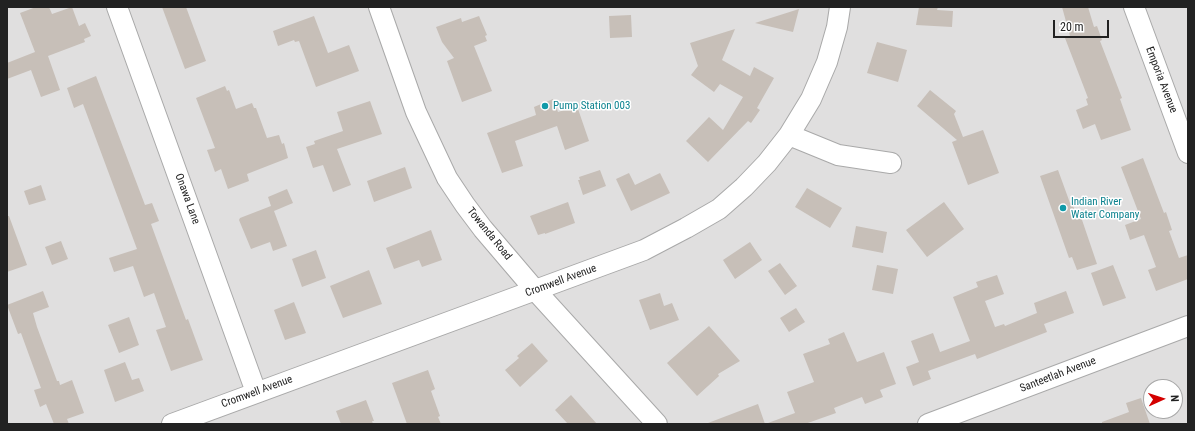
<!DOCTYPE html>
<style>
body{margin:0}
#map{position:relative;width:1195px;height:431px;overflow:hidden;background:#f2efe9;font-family:"Roboto Condensed",sans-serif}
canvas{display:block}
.frame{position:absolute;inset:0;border:8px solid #222;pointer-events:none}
.north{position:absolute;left:1143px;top:379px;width:40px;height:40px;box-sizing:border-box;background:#fff;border:1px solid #a7a7a7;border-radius:50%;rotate:87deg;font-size:11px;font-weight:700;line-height:16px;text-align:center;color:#222}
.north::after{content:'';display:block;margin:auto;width:14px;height:18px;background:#d40000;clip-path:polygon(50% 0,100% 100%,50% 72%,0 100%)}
.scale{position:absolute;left:1053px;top:20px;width:56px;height:18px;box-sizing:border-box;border:2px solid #222;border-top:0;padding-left:5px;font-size:12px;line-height:14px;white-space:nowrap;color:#222;-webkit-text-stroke:3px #fff;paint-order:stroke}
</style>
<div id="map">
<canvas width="1195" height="431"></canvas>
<div class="frame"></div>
<div class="north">N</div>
<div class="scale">20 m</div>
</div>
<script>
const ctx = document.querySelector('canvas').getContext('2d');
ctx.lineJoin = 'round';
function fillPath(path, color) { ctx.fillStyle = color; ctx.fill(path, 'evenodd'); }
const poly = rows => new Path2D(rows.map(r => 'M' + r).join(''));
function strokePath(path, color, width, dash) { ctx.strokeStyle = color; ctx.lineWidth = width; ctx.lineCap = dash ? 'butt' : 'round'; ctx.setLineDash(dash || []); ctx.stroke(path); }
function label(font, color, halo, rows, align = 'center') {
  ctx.font = font + ' "Roboto Condensed",sans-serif'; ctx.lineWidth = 3; ctx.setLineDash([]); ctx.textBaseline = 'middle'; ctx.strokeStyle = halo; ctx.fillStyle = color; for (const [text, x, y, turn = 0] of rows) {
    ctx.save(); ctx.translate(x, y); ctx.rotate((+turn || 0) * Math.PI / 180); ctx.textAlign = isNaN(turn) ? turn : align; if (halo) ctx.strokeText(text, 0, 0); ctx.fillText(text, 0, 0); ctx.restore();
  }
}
fillPath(poly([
 [7,7,1188,7,1188,424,7,424],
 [1151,387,1175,387,1175,411,1151,411]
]), '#e0dfdf');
fillPath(poly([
 [36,7,49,7,52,14,72,7,79,26,85,23,91,36,84,39,85,42,48,56,60,90,41,97,31,70,7,79,7,63,35,52,20,13],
 [162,7,186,7,206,61,185,69],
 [919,7,938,7,937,10,953,11,952,27,916,25],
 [1062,7,1088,7,1094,27,1097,26,1102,40,1100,41,1122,98,1120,99,1131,130,1101,140,1095,124,1083,129,1076,110,1088,105,1086,99,1088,98,1065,38,1070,36],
 [799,9,793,32,755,23],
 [631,15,632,37,610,38,609,16],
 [314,16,328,53,349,45,359,71,316,87,299,41,295,42,294,40,278,46,273,31],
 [479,16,487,35,485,36,487,41,474,46,492,91,462,102,447,61,454,58,442,42,436,27,461,18,462,22],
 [735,29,722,60,750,76,754,67,774,78,757,108,760,110,751,123,748,121,708,162,686,141,709,117,723,130,743,97,720,84,714,92,691,75,698,66,690,43],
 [877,42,907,50,898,82,867,73],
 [96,76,145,205,152,203,159,221,151,224,186,320,188,319,203,360,171,371,156,330,166,327,154,293,144,297,133,266,114,272,109,258,137,249,83,104,74,108,67,88],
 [225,86,227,91,229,90,236,109,252,103,254,108,256,108,267,138,279,135,282,144,284,143,288,158,247,174,249,181,228,189,221,169,215,172,207,150,215,148,196,98],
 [930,90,956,111,954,114,963,137,983,130,999,173,968,185,952,142,957,140,917,106],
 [553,99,558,112,577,106,589,141,565,150,557,126,515,141,523,166,502,173,487,133,536,115,534,107],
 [370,101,382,134,337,149,351,185,333,192,323,165,313,168,306,147,315,144,314,141,343,131,337,112],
 [1143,158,1164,213,1166,212,1172,230,1169,231,1179,258,1188,255,1188,279,1156,291,1148,270,1156,267,1144,235,1130,240,1125,225,1141,219,1121,167],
 [405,167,412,188,374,202,367,181],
 [600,170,606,186,583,195,578,180,580,180,579,177],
 [1058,170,1070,203,1072,202,1076,215,1080,214,1097,264,1077,270,1072,257,1069,258,1040,176],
 [629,173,635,185,660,173,670,193,631,211,616,179],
 [41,185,46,200,29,205,24,191],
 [807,188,842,208,830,228,795,207],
 [287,189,293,203,274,211,287,246,273,251,270,242,251,249,239,220,240,218,271,206,268,197],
 [568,202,575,223,545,234,545,233,538,235,530,216],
 [944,202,964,229,927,257,906,230],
 [7,216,9,216,27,265,7,272],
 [856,226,887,232,883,253,852,247],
 [431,230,442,260,422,267,419,260,394,269,386,248],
 [61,241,68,259,52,265,45,247],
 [750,242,762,260,735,279,723,260],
 [316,250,326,278,302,287,292,259],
 [780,263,797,286,785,295,768,271],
 [877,265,898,269,893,294,872,290],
 [1113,265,1126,298,1103,306,1091,273],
 [369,270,382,304,343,318,330,286],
 [997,275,1004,294,985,301,995,327,1004,324,1005,326,1037,313,1034,303,1066,291,1074,313,1044,324,1047,332,977,359,975,354,928,371,931,379,913,386,906,367,919,362,911,341,933,333,940,352,970,341,953,297,978,287,976,282],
 [43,291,49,307,33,313,37,327,57,381,59,381,60,385,72,380,84,413,67,419,69,424,54,424,46,404,40,407,34,390,41,388,21,333,18,334,7,305],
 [660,293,664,306,672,303,679,320,650,330,639,300],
 [294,302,306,333,285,340,274,310],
 [796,308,805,322,789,332,780,318],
 [129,317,139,345,119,353,108,325],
 [709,326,740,361,718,374,719,376,697,396,667,363],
 [844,332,857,362,884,352,896,384,880,390,883,397,865,404,862,397,834,408,836,413,805,424,768,424,768,423,795,413,787,392,814,382,803,354,830,344,828,339],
 [532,343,548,361,520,387,505,370,519,358,517,356],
 [125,362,132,380,139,378,144,391,115,402,104,370],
 [428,370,435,389,431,391,440,416,438,417,441,424,407,424,392,383],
 [571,395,597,424,568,424,555,410],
 [1141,398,1150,424,1102,424,1102,422,1129,412,1126,403],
 [366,400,374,421,372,421,373,424,341,424,336,411],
 [758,404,765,424,709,424,708,423]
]), '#c7bfb8');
const street = poly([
 [117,7,256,392],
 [379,7,416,112,447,178,465,205,483,229,535,290,657,424],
 [1134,7,1188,153],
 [789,135,838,155,891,163],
 [172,424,644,250,686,228,719,209,744,187,767,163,789,135,811,99,827,62,837,27,840,7],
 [928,424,1188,326]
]);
strokePath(street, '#a9a9a9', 22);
strokePath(street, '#fff', 20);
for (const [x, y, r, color] of [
 [545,106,4,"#0f9aa8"],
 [1063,208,4,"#0f9aa8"]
]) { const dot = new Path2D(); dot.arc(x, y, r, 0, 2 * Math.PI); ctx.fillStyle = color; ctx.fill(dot); strokePath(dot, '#fff', 1.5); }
label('11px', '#222', '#fff', [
 ["Emporia Avenue",1161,80,69],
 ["Onawa Lane",187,199,70],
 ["Towanda Road",489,234,51],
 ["Cromwell Avenue",561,281,-20],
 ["Santeetlah Avenue",1058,375,-21],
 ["Cromwell Avenue",257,392,-20]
]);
label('11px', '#0d838f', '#fff', [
 ["Pump Station 003",553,106],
 ["Indian River",1071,202],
 ["Water Company",1071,215]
], 'left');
</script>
